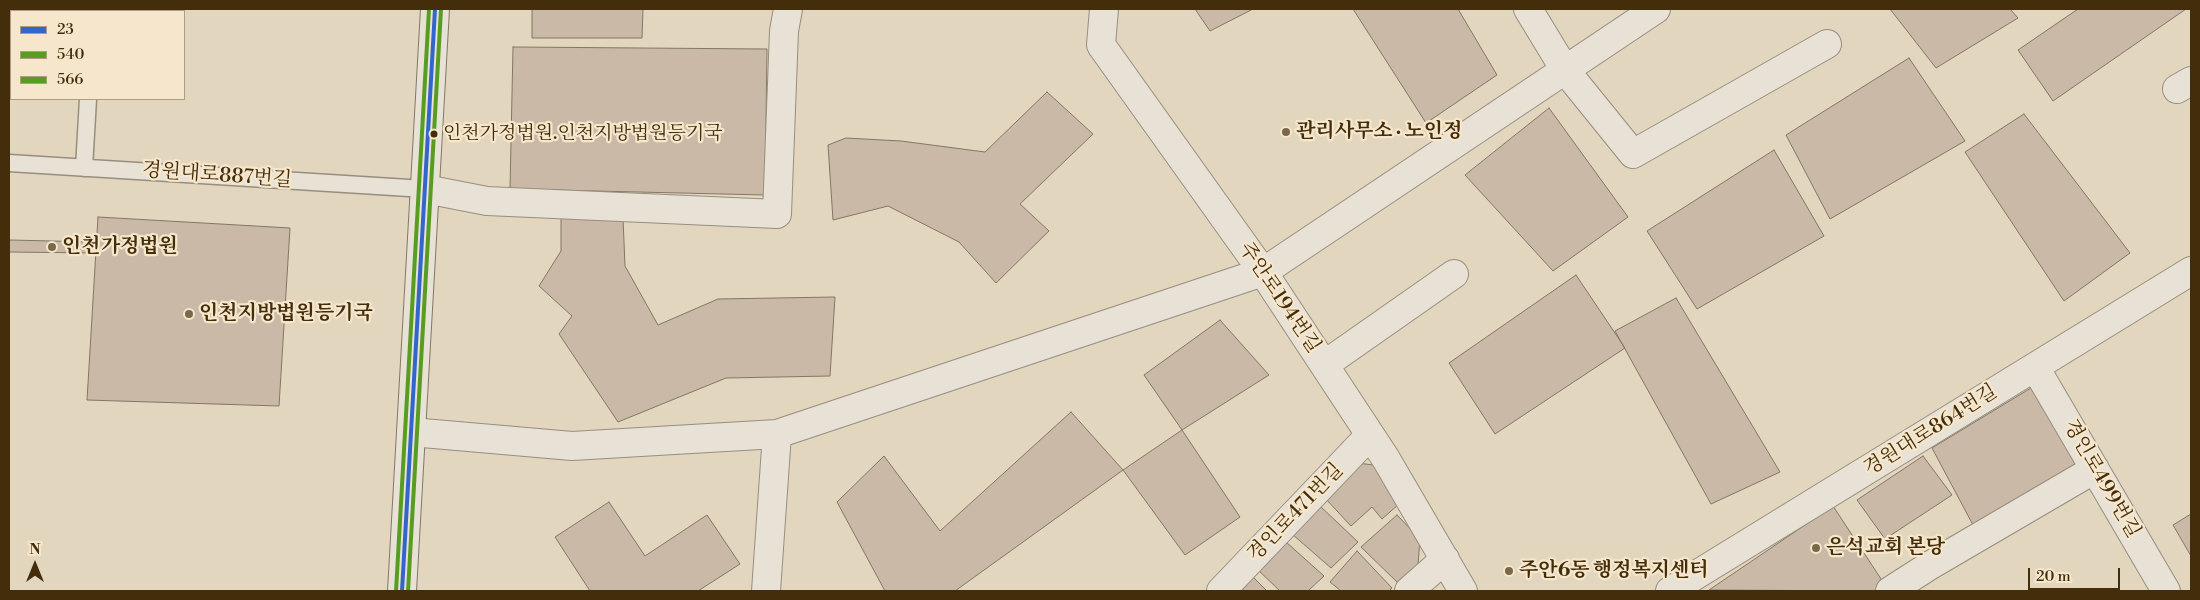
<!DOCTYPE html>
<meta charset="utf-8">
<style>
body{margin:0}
#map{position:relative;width:2200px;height:600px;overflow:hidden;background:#e2d6bf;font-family:"Libre Bodoni",serif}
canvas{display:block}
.frame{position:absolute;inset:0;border:10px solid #442d0b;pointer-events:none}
.legend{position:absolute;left:10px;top:10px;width:175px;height:90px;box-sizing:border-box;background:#f6e7cc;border:1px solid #af9d7f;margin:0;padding:6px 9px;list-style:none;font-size:15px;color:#442d0b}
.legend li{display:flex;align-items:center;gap:10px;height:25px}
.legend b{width:25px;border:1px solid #af9d7f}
.north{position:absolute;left:10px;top:540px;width:50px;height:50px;-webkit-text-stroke:4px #f6e7cc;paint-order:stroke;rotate:0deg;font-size:14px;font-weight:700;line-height:20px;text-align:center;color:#442d0b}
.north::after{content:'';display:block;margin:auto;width:18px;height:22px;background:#442d0b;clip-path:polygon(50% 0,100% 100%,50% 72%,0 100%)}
.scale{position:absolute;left:2028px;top:568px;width:92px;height:22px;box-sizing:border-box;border:2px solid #442d0b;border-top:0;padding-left:6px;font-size:15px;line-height:18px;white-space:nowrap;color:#442d0b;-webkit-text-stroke:4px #f6e7cc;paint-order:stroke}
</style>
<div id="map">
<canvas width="2200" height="600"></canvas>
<div class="frame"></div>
<ul class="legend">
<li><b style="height:6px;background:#36c"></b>23</li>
<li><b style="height:6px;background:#589c21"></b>540</li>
<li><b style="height:6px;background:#589c21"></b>566</li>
</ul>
<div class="north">N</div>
<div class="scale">20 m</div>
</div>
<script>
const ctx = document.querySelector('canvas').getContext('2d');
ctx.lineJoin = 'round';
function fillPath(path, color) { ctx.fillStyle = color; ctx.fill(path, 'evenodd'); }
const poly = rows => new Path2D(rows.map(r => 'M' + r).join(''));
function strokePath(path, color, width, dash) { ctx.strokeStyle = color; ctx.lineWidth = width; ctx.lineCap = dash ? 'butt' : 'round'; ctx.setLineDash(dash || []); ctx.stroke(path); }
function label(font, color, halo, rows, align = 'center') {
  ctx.font = font + ' "Libre Bodoni","Noto Serif KR",serif'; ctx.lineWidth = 4.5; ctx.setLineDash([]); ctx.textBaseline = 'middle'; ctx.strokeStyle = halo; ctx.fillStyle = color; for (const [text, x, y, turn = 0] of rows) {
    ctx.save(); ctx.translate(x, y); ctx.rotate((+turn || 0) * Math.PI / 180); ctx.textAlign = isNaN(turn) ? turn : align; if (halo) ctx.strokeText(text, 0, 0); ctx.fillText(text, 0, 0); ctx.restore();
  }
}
const building = poly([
 [532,9,643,9,642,38,532,38,532,9],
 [1195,9,1253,9,1210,31,1195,9],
 [1353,9,1458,9,1497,75,1426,123,1353,9],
 [1890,9,2010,9,2018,18,1936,68,1890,9],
 [2078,9,2186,9,2053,101,2018,50,2078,9],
 [513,47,767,49,765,195,510,189,513,47],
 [1909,58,1965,141,1830,219,1786,135,1909,58],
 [1047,92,1093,134,1020,204,1049,231,996,283,959,242,888,206,833,220,828,145,846,138,901,141,985,152,1047,92],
 [1549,108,1628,217,1553,271,1465,175,1549,108],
 [2024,114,2130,253,2064,301,1965,152,2024,114],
 [1774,150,1824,236,1697,309,1647,231,1774,150],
 [561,214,623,218,625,266,658,325,718,299,835,297,830,376,726,378,618,422,559,334,572,316,539,286,561,251,561,214],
 [98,217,290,228,279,406,87,400,98,217],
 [9,240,96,242,95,253,9,252,9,240],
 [1576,275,1625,348,1495,434,1449,363,1576,275],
 [1676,298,1780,472,1711,504,1615,331,1676,298],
 [1220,320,1269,375,1182,430,1144,375,1220,320],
 [2031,388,2077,465,1973,525,1932,448,2031,388],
 [1071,412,1123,470,955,591,885,591,837,502,884,456,940,531,1071,412],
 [1182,430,1240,517,1185,555,1123,470,1182,430],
 [1923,456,1952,495,1885,539,1857,500,1923,456],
 [1357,463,1374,465,1399,504,1382,519,1372,507,1351,526,1324,497,1357,463],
 [609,502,645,556,707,515,740,564,698,591,590,591,555,537,609,502],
 [1320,506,1358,542,1331,568,1292,534,1320,506],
 [1833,506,1889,591,1709,590,1833,506],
 [2191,514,2191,556,2173,525,2191,514],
 [1397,515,1420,539,1418,565,1398,583,1361,547,1397,515],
 [1286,542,1324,576,1308,591,1280,591,1257,569,1286,542],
 [1357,551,1392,588,1389,591,1341,591,1330,582,1357,551],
 [1252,576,1267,591,1237,591,1252,576]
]);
fillPath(building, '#c9b9a6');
strokePath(building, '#817766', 1);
const lane = poly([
 [93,11,93,9],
 [9,163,425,189],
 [84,168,88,99]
]);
const street = poly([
 [1104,9,1101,45,1263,272,1386,459,1463,591],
 [1528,9,1565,70,1633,154,1827,44],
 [2177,89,2191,81],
 [425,189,487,201,777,214,784,31,788,9],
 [1324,365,1454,274],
 [2035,367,2166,591],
 [411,432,572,446,777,434,1263,272,1656,9],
 [766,591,777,434],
 [1221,591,1370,435],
 [1409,591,1445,559],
 [1670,591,2191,271],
 [1890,591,1929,566,2095,469]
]);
const secondary = poly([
 [402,591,435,9]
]);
strokePath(lane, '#988e7d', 19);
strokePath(street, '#988e7d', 30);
strokePath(secondary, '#817766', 30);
strokePath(lane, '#e7e1d6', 16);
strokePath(street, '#e7e1d6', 28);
strokePath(secondary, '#e7e1d6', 28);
strokePath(poly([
 [402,591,435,9]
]), '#36c', 4);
strokePath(poly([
 [408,591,441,9]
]), '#589c21', 4);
strokePath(poly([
 [396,591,429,9]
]), '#589c21', 4);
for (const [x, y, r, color] of [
 [1286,132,5,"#7b684a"],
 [434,134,4.5,"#442d0b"],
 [52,247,5,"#7b684a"],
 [189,314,5,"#7b684a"],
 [1816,548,5,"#7b684a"],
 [1509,571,5,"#7b684a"]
]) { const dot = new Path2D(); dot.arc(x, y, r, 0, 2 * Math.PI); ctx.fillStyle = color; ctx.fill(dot); strokePath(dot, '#f6e7cc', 2); }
label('19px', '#442d0b', '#f6e7cc', [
 ["인천가정법원.인천지방법원등기국",443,134]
], 'left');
label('bold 20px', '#442d0b', '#f6e7cc', [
 ["관리사무소 · 노인정",1296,132],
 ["인천가정법원",62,247],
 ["인천지방법원등기국",199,314],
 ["은석교회 본당",1826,548],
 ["주안6동 행정복지센터",1519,571]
], 'left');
label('20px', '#442d0b', '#f6e7cc', [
 ["경원대로887번길",217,176,4],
 ["주안로194번길",1279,298,56],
 ["경원대로864번길",1931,431,-32],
 ["경인로499번길",2101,479,60],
 ["경인로471번길",1296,513,-46]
]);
</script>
